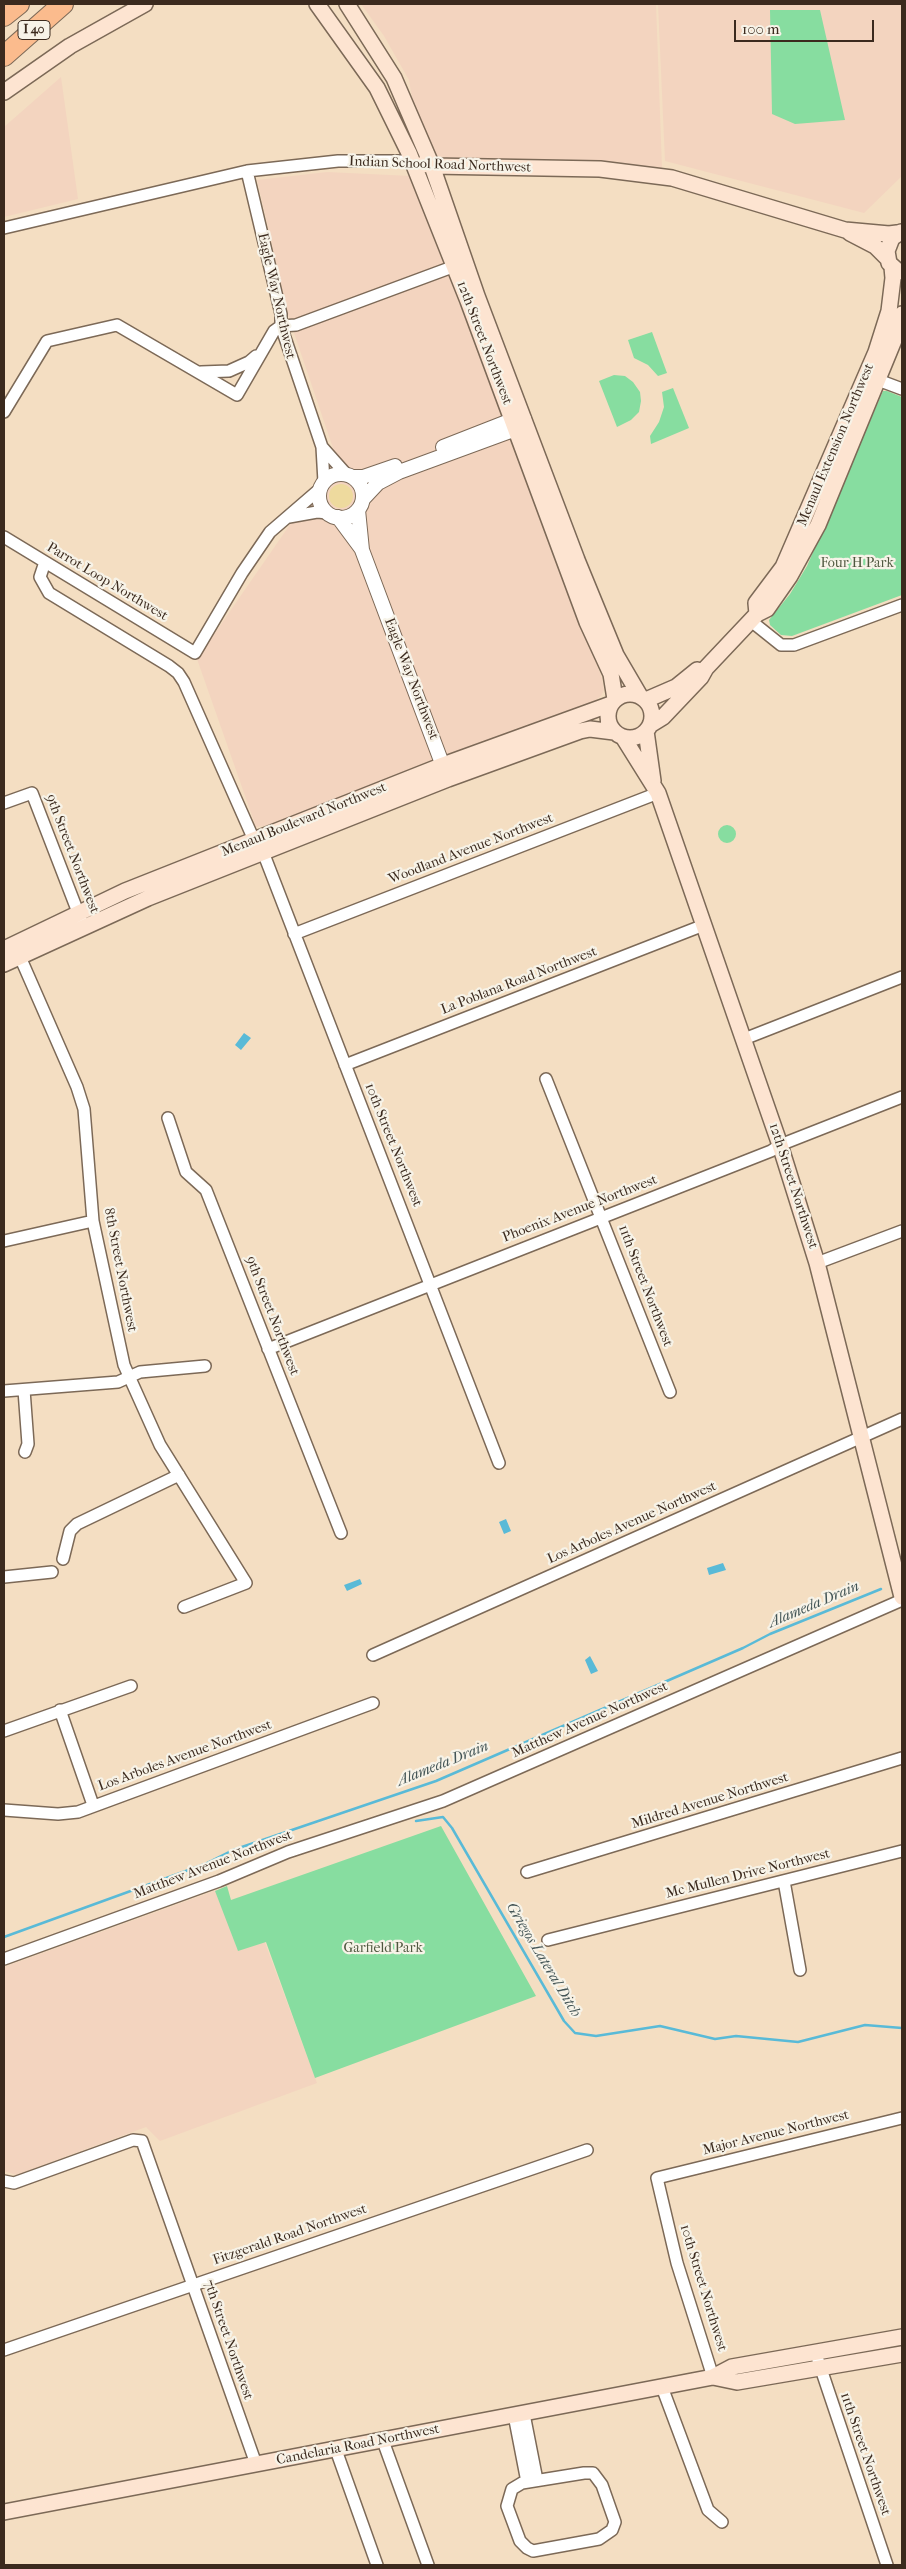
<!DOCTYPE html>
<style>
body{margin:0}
#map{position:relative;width:906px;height:2569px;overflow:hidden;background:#f4dec2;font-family:"IM FELL French Canon",serif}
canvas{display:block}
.frame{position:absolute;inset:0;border:5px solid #3b2a1e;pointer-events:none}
.scale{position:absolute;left:734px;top:20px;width:140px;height:22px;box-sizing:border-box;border:2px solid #3b2a1e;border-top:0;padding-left:6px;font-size:15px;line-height:18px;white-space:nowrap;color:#3b2a1e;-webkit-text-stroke:4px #f7f3e8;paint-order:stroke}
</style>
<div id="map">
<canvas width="906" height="2569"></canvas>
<div class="frame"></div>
<div class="scale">100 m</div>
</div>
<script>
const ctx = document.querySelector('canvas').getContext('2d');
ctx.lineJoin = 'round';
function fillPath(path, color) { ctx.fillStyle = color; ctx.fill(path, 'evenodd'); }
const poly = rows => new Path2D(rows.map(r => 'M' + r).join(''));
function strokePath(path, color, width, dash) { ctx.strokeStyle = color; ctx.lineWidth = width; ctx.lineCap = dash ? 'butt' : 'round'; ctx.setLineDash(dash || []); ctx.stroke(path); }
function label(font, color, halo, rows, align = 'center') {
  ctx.font = font + ' "IM FELL French Canon",serif'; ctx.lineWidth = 4.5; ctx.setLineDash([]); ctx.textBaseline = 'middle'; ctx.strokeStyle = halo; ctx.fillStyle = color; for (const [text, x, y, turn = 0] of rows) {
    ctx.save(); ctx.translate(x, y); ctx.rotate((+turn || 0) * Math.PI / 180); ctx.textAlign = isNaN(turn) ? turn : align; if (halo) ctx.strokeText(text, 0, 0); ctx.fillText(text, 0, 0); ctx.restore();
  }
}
fillPath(poly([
 [361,4,656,4,662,168,439,158,435,154,413,104,409,80,384,36],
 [658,4,902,4,902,176,864,213,665,161],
 [61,77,78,199,4,217,4,127],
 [327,172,411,176,602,678,604,690,601,696,589,705,451,753,271,825,256,827,197,659,318,484,333,448,289,318,257,180],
 [217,1890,237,1949,264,1940,317,2083,160,2141,146,2127,16,2175,4,2171,4,1967]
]), '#f3d4bf');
fillPath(poly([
 [770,10,820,10,845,120,795,124,772,114],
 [652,332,667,373,658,376,648,365,634,358,628,340],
 [614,375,625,376,633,382,640,392,641,401,639,412,631,420,617,427,599,381],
 [673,388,689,428,651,444,650,436,659,422,664,407,662,392],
 [883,391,887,391,902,397,902,595,792,636,781,635,770,625,769,620,790,594,807,566],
 '718 834a9 9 0 1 1 18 0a9 9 0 1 1-18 0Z',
 [441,1826,536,1996,315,2078,266,1942,238,1951,215,1891,227,1886,231,1900]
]), '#87dda0');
fillPath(poly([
 '329 496a12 12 0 1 1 24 0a12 12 0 1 1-24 0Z'
]), '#eeda9e');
fillPath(poly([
 [244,1033,251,1038,241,1050,235,1045],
 [506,1519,511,1531,504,1534,499,1522],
 [723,1563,726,1570,709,1575,707,1568],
 [360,1579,362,1584,347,1591,344,1585],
 [590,1656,598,1671,591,1674,585,1660]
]), '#59bad7');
strokePath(poly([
 [416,1821,443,1817,452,1828,564,2021,575,2033,596,2036,660,2026,715,2039,736,2036,798,2042,865,2025,902,2028],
 [4,1937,205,1864,233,1850,436,1781,743,1648,770,1634,881,1589]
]), '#59bad7', 2.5);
const minor = poly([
 [247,171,281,314,281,326,322,447,324,482],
 [4,228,247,171,338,161,412,161],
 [201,372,229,371,249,362,256,356],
 [878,380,902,389],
 [4,412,47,341,117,325,237,395,274,331,281,326,296,325,455,266],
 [322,447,346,474],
 [289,517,317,512,328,513],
 [4,537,195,653,242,573,270,532,321,488],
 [45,562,40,577,49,593,169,666,178,673,184,682,254,840,263,852,499,1463],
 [751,621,781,645,794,645,902,605],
 [4,803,32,793,81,920],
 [294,934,658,793],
 [17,950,77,1087,84,1109,93,1221,124,1365,160,1445,246,1583,184,1607],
 [744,1039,902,977],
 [345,1065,704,925],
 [546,1079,670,1392],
 [168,1118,186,1172,206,1190,341,1533],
 [4,1241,93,1221],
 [817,1263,902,1231],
 [268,1349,771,1151,780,1145,902,1097],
 [24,1390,28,1444,25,1452],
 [4,1391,118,1382,140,1372,205,1366],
 [63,1559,70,1531,77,1524,179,1475],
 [4,1577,52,1572],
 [373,1655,902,1419],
 [60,1710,93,1805],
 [4,1731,131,1686],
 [4,1810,58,1814,78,1812,373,1703],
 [527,1872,902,1758],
 [784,1881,800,1970],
 [548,1940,902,1851],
 [4,1959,219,1881,288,1852,443,1801,902,1600],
 [4,2181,14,2183,133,2140,142,2141,256,2464],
 [4,2350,587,2150],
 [818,2360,887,2565],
 [713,2377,677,2263,657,2178,902,2118],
 [662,2387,708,2510,722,2522],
 [524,2414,537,2480],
 [514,2415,527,2482],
 [383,2441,428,2565],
 [336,2450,377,2565],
 [584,2473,593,2473,602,2485,615,2522,612,2530,599,2539,533,2551,527,2548,520,2541,507,2506,512,2489,522,2483,584,2473]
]);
const tertiary = poly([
 [443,447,512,420,524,419],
 '319 496a22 22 0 1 1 44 0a22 22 0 1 1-44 0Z',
 [352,477,363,477,395,466],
 [363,499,378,483,399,472,516,429,522,422],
 [358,510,362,550,446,774],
 [338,517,361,548]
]);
const secondary = poly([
 [317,4,377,88,409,153,468,301,587,622,611,674,615,699],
 [347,4,394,78,432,166,477,296,577,560,616,655,640,696],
 [4,92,70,46,145,4],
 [423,164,432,166,600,169,672,178,845,230,889,234,897,233],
 [850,233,875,246,887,258],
 [899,272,889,263,887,251,892,238,901,232],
 [757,614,756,603,783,567,876,352,889,311,893,278,892,267],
 '608 716a22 22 0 1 1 44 0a22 22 0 1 1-44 0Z',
 [646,700,676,687,697,670],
 [650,725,663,717,701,677,706,668,757,614,767,609,790,576,818,525,897,333,902,314],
 [646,731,653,781],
 [623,737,658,793,780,1145,817,1263,902,1597],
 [4,949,125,891,173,872,443,765,611,704],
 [4,964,148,898,448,779,580,731,590,729,614,732],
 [713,2377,737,2382,902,2354],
 [4,2512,713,2377,732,2367,902,2337]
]);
const motorway = poly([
 [4,16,19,4],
 [4,56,63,4]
]);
strokePath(minor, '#7c6957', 14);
strokePath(tertiary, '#7c6957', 16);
strokePath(secondary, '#7c6957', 18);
strokePath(motorway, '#7c6957', 22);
strokePath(minor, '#fff', 11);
strokePath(tertiary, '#fff', 14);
strokePath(secondary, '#fde4d1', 15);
strokePath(motorway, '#fbbb8d', 20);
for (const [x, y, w] of [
 [34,30,32]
]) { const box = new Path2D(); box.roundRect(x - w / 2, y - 9.5, w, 19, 4); ctx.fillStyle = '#f7f3e8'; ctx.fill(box); strokePath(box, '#3b2a1e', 1); }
label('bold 12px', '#3b2a1e', null, [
 ["I 40",34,30]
]);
label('14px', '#3b2a1e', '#f7f3e8', [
 ["Indian School Road Northwest",440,165,2],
 ["Eagle Way Northwest",276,296,77],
 ["12th Street Northwest",484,343,69],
 ["Menaul Extension Northwest",836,445,-67],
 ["Parrot Loop Northwest",107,582,31],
 ["Eagle Way Northwest",411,679,69],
 ["Menaul Boulevard Northwest",304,820,-22],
 ["Woodland Avenue Northwest",471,849,-21],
 ["9th Street Northwest",72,854,69],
 ["La Poblana Road Northwest",519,981,-21],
 ["10th Street Northwest",393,1145,68],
 ["12th Street Northwest",793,1186,72],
 ["Phoenix Avenue Northwest",580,1209,-21],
 ["8th Street Northwest",120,1270,79],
 ["11th Street Northwest",645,1286,69],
 ["9th Street Northwest",272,1316,69],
 ["Los Arboles Avenue Northwest",632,1523,-24],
 ["Matthew Avenue Northwest",590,1720,-24],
 ["Los Arboles Avenue Northwest",185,1756,-20],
 ["Mildred Avenue Northwest",710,1801,-17],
 ["Matthew Avenue Northwest",213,1865,-21],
 ["Mc Mullen Drive Northwest",748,1874,-14],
 ["Major Avenue Northwest",776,2133,-14],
 ["Fitzgerald Road Northwest",290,2235,-19],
 ["10th Street Northwest",703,2288,73],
 ["7th Street Northwest",228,2340,71],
 ["Candelaria Road Northwest",358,2445,-11],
 ["11th Street Northwest",865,2454,71]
]);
label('14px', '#4e573e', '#f7f3e8', [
 ["Four H Park",857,564],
 ["Garfield Park",383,1949]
]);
label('italic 15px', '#445556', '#f7f3e8', [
 ["Alameda Drain",814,1605,-23],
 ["Alameda Drain",443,1764,-22],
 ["Griegos Lateral Ditch",543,1960,59]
]);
</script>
